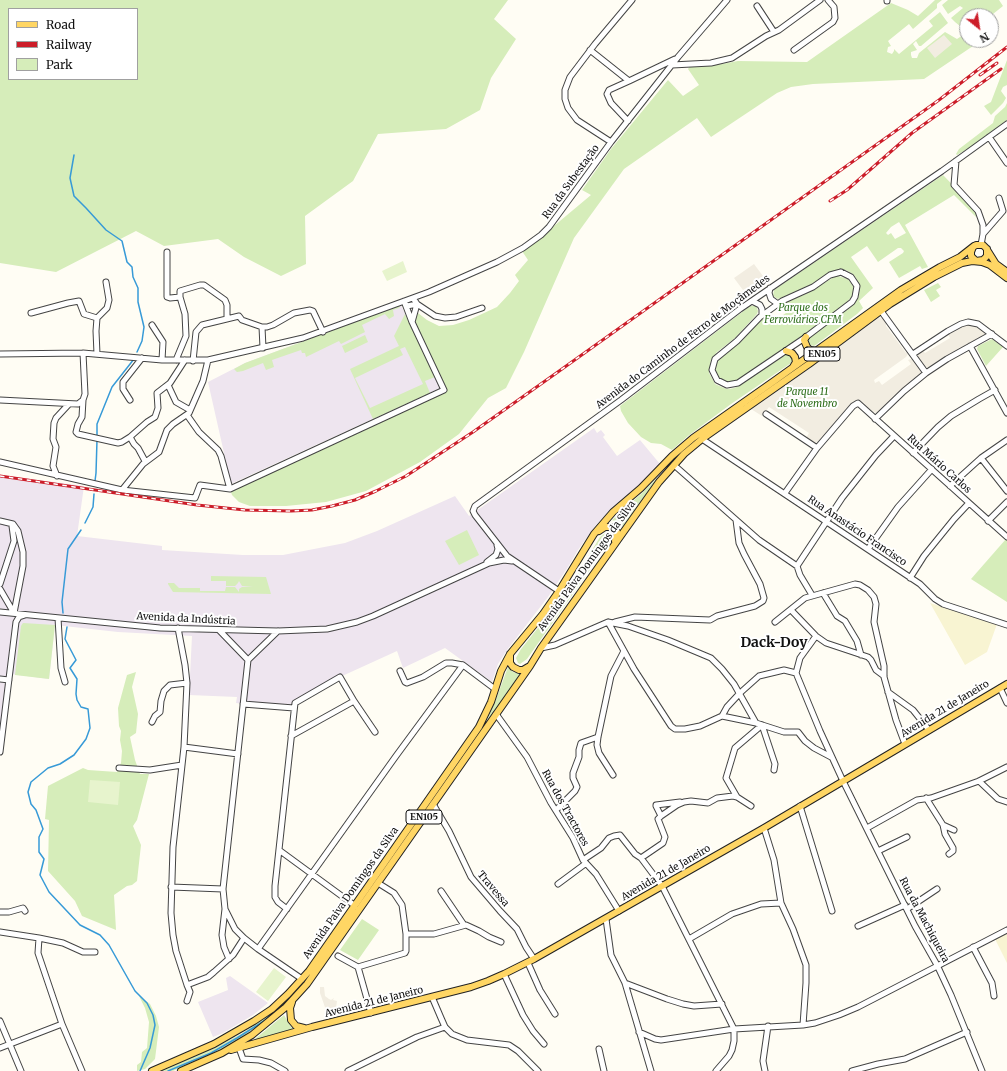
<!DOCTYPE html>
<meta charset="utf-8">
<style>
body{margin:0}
#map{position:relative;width:1007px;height:1071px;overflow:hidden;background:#fffdf4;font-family:Merriweather,serif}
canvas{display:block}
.legend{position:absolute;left:8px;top:8px;width:130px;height:72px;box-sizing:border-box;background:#fff;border:1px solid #a0a0a0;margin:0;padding:5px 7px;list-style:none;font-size:12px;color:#111}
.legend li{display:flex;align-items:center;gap:8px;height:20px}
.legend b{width:20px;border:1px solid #a0a0a0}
.north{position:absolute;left:959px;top:8px;width:40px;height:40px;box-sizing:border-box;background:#fff;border:1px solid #a0a0a0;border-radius:50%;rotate:150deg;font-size:11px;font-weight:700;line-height:16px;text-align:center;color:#111}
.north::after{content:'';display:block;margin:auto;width:14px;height:18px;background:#cc1d29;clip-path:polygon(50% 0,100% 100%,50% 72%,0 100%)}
</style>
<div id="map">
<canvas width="1007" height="1071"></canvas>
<ul class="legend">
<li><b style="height:5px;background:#ffd664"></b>Road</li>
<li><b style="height:5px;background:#cc1d29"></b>Railway</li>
<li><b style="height:11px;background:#d6edba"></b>Park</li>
</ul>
<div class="north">N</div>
</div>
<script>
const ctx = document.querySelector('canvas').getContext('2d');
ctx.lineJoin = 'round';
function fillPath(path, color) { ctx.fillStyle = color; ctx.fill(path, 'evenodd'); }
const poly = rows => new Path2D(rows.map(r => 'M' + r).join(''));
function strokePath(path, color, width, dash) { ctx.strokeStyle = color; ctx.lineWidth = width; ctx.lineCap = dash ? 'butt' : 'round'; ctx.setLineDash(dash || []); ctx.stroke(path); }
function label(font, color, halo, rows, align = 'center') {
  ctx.font = font + ' Merriweather,serif'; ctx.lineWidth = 4; ctx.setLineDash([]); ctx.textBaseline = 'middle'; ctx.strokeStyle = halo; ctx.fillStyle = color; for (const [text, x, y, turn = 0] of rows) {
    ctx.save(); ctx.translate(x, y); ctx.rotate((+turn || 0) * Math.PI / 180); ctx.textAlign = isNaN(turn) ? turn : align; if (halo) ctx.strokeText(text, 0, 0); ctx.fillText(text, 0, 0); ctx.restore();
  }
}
fillPath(poly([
 [401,305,440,388,231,484,208,382,245,363],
 [594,428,597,433,601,430,605,435,603,437,617,456,640,440,660,464,631,493,610,510,596,525,578,550,568,567,548,597,507,650,498,664,492,682,445,648,403,668,397,651,340,677,295,702,294,708,243,704,236,703,237,697,189,695,192,636,118,632,55,625,49,679,11,674,0,752,0,475,84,486,77,536,162,546,162,550,243,555,283,555,345,543,377,531,455,496,469,516],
 [230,976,268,1003,253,1015,223,1033,213,1037,198,1002,228,990,226,978]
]), '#eee5ef');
fillPath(poly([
 [930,603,997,624,987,652,965,665],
 [1007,934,1007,963,995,939]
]), '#f8f4d2');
fillPath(poly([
 [0,0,508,0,494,19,516,39,491,78,480,110,446,129,378,134,353,181,305,216,306,264,281,276,244,257,218,239,164,246,136,231,56,272,0,263],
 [9,9,137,9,137,79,9,79],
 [935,0,942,0,937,4,937,8,913,29,909,24,888,41,891,46,888,47,887,52,892,54,894,51,894,49,899,54,933,26,929,21,940,12,948,23,921,46,919,46,916,41,913,44,917,50,911,52,911,55,912,58,917,58,919,53,945,32,957,39,963,35,967,38,967,40,970,40,976,44,924,79,813,84,791,87,777,93,711,137,697,118,624,169,574,238,524,352,506,388,488,398,459,434,420,462,366,491,326,502,286,506,250,506,239,502,232,495,230,489,444,391,412,322,416,319,418,313,427,320,439,326,453,325,469,320,497,307,510,293,519,281,515,275,528,260,522,251,542,236,591,195,582,190,611,149,668,80,683,96,699,85,688,69,690,66,722,64,738,61,807,62,891,3,908,10,918,16],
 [948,0,999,0,1003,6,993,14,987,16,967,16,967,30,966,31,955,22,951,18,963,8,960,6,948,14,942,5],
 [1007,60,1007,85,1003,87,1001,91,1006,98,1003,103,991,115,984,106,991,102],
 [1007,103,1007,120,969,148,957,155,956,154,959,149,993,123,995,116,1005,107],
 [943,175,975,208,976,217,954,195,905,225,928,267,922,269,920,266,899,278,889,262,903,253,904,251,901,248,898,248,878,262,867,246,851,257,873,288,859,301,863,308,857,314,817,344,814,346,810,345,808,342,809,337,843,312,858,298,860,288,856,278,853,274,846,270,836,270,805,288,778,299,773,296,774,290],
 [899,222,906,233,895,239,891,233,888,235,886,233,891,227],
 [838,276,848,279,853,286,853,295,847,302,795,342,737,381,728,382,720,379,715,370,717,361,743,340,761,319,764,316,770,324,786,313,780,305,783,303,806,294,834,277],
 [938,283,941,287,936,290,940,296,931,302,924,290],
 [401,305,399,308,393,310,394,316,389,319,385,314,362,325,365,332,341,344,339,341,306,357,305,353,302,353,301,350,272,360,274,367,266,370,263,363,243,371,237,372,234,369,245,363],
 [750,306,756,306,758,311,757,314,735,338,717,352,711,360,709,373,713,380,715,384,724,388,729,389,734,388,739,386,785,355,790,355,792,357,793,360,791,363,731,404,688,436,672,450,661,444,651,443,641,437,628,423,621,411,620,406],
 [405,314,435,377,425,381,430,393,373,419,350,369,399,346,394,336],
 [405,347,423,384,370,408,355,378,403,355,400,349],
 [365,335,368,342,345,353,342,346],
 [992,339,1003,347,986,366,977,349,978,346],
 [658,477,622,527,617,522,612,520,642,493],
 [467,530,479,555,459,565,445,541],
 [609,530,612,532,613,535,606,547,527,659,520,664,518,663,516,658,521,649,554,608,575,578,600,537],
 [1006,539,1007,540,1007,602,971,579],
 [211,576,266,577,271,594,173,592,168,584,168,583,174,583,179,588,200,588,200,591,225,591,226,587,235,587,239,592,239,589,242,587,253,587,242,586,239,581,238,583,235,586,226,586,226,581,211,581],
 [23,623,55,625,49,679,15,675,21,626],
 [508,667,513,672,520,674,485,725,495,702],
 [136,672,132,687,138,714,136,733,130,737,135,760,140,774,149,774,137,820,133,826,141,845,137,881,132,885,127,886,114,895,116,930,82,916,75,901,48,871,49,820,45,819,48,786,83,768,88,770,117,772,121,763,122,751,120,740,121,731,119,726,118,708,127,675],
 [362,919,379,930,358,960,340,950],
 [296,992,269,1018,237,1040,220,1050,173,1071,160,1071,216,1047,241,1034,274,1012],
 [139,996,150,1004,156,1016,159,1027,155,1059,145,1069,137,1071,137,1065,141,1062,142,1052,147,1048,149,1022,145,1008],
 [284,1015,293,1030,254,1040,255,1039]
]), '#d6edba');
fillPath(poly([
 [403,261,407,272,387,281,382,271],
 [90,780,120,782,118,805,88,802],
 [274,968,286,977,268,1001,256,992]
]), '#e7f4cd');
fillPath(poly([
 [944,35,952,44,935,58,927,48],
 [754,264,763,276,754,284,743,290,734,278],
 [878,317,883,318,886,323,886,326,906,353,907,352,908,354,906,357,874,380,875,383,879,381,882,385,911,364,908,360,911,359,914,360,922,373,881,410,876,413,873,412,861,402,856,401,850,405,818,442,815,443,806,438,809,433,769,407,762,416,751,409],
 [973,324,985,332,985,335,929,367,925,367,918,357,918,353,922,350,925,353,950,338,948,334,962,326],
 [320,987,324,987,325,996,329,999,331,1000,334,998,333,1000,337,1001,336,1008,338,1013,328,1016,320,993]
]), '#f2ede1');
strokePath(poly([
 [74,155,70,178,74,196,86,208,106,230,122,241,127,262,132,267,133,277,138,288,138,302,144,327,142,341,137,352],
 [97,437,97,424,112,387,134,359],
 [95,481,96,473,97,440],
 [85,523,93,507,94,494],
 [63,613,62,602,68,549,81,530],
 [67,627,65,639,76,660,70,668,77,679,76,694,77,700,81,707,88,709,90,728,86,739,74,755,60,764,48,768,31,782,28,792,31,804,36,810,43,829,39,837,39,852,44,859,40,875,49,892,80,925,100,935,109,945,135,991,147,1003,153,1015,155,1025,150,1048,140,1071],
 [168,1071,211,1053,237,1038,264,1021,296,992]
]), '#379ad7', 1.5);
const minor = poly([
 [887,0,887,1],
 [757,6,774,32],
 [590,50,629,81,609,90,607,94,611,103,628,121],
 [794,50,833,22,835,18,834,7,828,0],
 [672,65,711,63,732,58,766,36,779,30,820,0],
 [629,81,675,59],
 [989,137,1007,163],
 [611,142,577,120,568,108,565,99,565,90,570,77,595,44,632,0],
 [956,161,954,185,978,211,983,225,983,234,981,245],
 [983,234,1003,211,999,198],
 [167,252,167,297,170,298,180,297],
 [841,272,851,277,857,286,855,297,852,302,806,337,738,383,727,385,717,380,712,370,715,359,737,341,760,317,782,301,813,287,830,275,841,272],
 [770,288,769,293,771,299,778,304],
 [413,298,417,304,435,316,445,318,456,317,482,308],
 [752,301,760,305,762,309,762,315],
 [407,306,417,304,412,322],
 [881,311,926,373],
 [31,313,68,303,79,301,84,314,97,318],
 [152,325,163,342,162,360],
 [970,346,1007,413],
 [263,348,262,327,267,327,273,325,294,313,310,310,313,311,323,332],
 [0,354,83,353,162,360,208,360,303,338,429,292,497,262,523,248,541,235,549,227,611,142,678,57,727,0],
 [97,354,96,331,97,318,107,308,109,300,106,282],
 [913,354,948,331,961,324,968,322,978,324,1007,346],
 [176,360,186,336,185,314,180,297,180,291,200,285,204,285,225,300,227,305,227,318],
 [193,361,196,332,202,325,239,316,242,320,262,327],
 [168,385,176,402,190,410],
 [0,400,78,404,83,400,85,394,83,353],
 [83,400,82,417,78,424,76,432,78,434,118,443,122,442,130,437],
 [130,400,123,389,123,382,142,358],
 [766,414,817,448,785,493],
 [187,415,199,432,218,450,221,456,230,489],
 [875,419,904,391,926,373,947,359,992,334],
 [702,439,920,584,935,599,943,604,1007,625],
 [817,448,853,406,858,403,1007,537],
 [913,453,938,427,951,416,979,399,995,390],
 [981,458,1007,491],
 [145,461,138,448,134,444,130,437,147,422,155,417,158,408,157,393,170,383,185,360],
 [0,462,122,490,195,498,200,485,230,489,444,390,412,322,404,301],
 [674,465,759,540,797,566,842,498,876,455,894,436],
 [57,476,53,466,56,447,53,439,54,423,56,418,69,404],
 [950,486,981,458,1007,440],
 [122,490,143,464,159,452,167,430,173,424,189,413,203,381,208,360],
 [0,521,13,524,18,531,23,552,23,566,14,613],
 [988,521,1007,502],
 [868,549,898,507,932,469],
 [487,562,496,555,498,549,497,545],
 [797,566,800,575,812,595],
 [910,578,924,556,954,519,969,503],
 [0,584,14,541,12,526],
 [0,589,14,613],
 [559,591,507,556,475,515,473,511,475,506,621,400,740,309,942,171,1007,124],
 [823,593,837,616,845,621,857,641,861,655],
 [791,610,816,636,826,643,868,657,871,660,876,670,884,676],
 [0,612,160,628,278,631,327,629,357,622,373,616,489,563,504,560,512,561],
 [58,618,61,668,65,682],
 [608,622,634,669,671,726,675,729,685,729,700,726,722,716,756,723],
 [615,622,635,617,710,620,717,616,755,606,763,601,764,598,760,584,744,554,739,543,736,520],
 [775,622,805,598,855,584,860,585,868,590,874,597,876,604,874,622,884,666,884,677,896,720,905,744],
 [178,628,185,665,187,683,184,747,173,847,171,913,173,935,176,951,187,985],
 [219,630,248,660],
 [278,631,248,660,223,889,225,909,235,929,244,938,258,949,302,979],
 [816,636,800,658,796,673,820,731,843,781,915,926,937,965,951,995,982,1071],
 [541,648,555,645,608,622,628,626,668,640,711,658,722,669,734,684,756,723,784,732,798,732,805,741,814,748,831,757],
 [400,671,405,682,407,683,423,677,446,663,452,663,463,665,495,689],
 [0,679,9,680],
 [1000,688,1007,703],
 [888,692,913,710,929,730],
 [243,704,294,708],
 [496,714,527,757,551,803,573,838,583,860,596,874,619,911],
 [722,716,727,707,740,693,759,676,784,670,796,673],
 [152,722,155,716,160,712,161,701,164,691,170,685,187,683],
 [291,736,354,701],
 [184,747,238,754],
 [0,752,16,622,19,617,25,615],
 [119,768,150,770,182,765],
 [613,775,599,753,597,745,598,737,611,676,624,651],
 [979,781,998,799,1007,802],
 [737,797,726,778,735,748,762,725,775,764,774,770],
 [926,798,943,825,954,830],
 [433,804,449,831,471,877,500,911,517,929,526,947,534,959],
 [800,806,832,911],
 [556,810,575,791,577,787,573,778,573,773,579,757,579,750,581,743,598,737],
 [661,816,656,806,656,805,680,802],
 [943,825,945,834,953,848,953,851,949,854],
 [764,828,774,860,781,903,793,929,806,965,806,983,803,1025],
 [867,828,917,800,931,798,979,781,1007,767],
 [279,850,354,905],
 [878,851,907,837],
 [641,858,663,843,665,837,658,819,661,816,677,805,684,802,691,801,708,803,717,798,733,796,737,797,751,806],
 [583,860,601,848,609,838,614,836,620,835,635,854,641,858,662,886,734,1029,734,1041,732,1050,729,1056,716,1071],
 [558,884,585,864],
 [171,887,223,889],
 [441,891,464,925],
 [225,909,222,935,224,947,229,959],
 [287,909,278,902,275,897,275,886,295,703,340,677,354,701,375,732],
 [907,909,937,889],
 [0,912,9,912,23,908,25,911],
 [606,919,611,955,625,983,651,1071],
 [858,926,905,905],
 [0,932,39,938,38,953,62,1024,82,1071],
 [406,934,434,934,466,925,479,931,489,937,501,942],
 [39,938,63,943,83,952,95,952],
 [689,939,732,914,761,904,781,903],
 [973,947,992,983,994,996],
 [258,949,396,756,463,665],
 [338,956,358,967,371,1013],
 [528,963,540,990,555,1014],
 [358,967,405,953,406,951,406,934,402,905,394,893,378,883],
 [504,974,523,1015,533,1031,544,1044],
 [625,983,667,999,683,1004,694,1006,722,1004],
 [432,997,441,1018,445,1027,452,1034,467,1040,509,1045,518,1051,538,1071],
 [187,1001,190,992,187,985,208,977,214,972,233,955,244,938],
 [0,1021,21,1071],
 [639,1032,655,1039,661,1040,734,1029,803,1025,815,1023,839,1015,858,1007,1007,930],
 [0,1048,62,1024],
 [239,1048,243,1059,259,1060,271,1063,285,1071],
 [599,1049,604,1071],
 [348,1071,417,1037,445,1027],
 [765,1071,763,1061,768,1026],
 [852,1071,878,1064,905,1059,967,1032]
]);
const major = poly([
 [987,249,987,256,983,260,976,261,971,256,971,252,973,247,976,245,983,245,986,248,996,264,1007,272],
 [806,337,804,340,807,347,810,350,816,351],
 [786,351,792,353,795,357,796,362,793,367],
 [599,531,605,527,614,527,617,532,615,541],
 [510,654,510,663,513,667,519,670,523,670,528,667],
 [292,1002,290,1008,291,1020,296,1026,304,1028],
 [231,1050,312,1027,471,987,488,981,504,974,534,959,764,828,1007,684],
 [152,1071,214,1044,254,1021,272,1009,288,994,309,971,479,727,491,702,501,671,510,654,543,614,559,591,594,534,613,512,641,488,672,456,693,438,774,381,901,290,940,267,960,257,974,246],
 [181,1071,222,1053,252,1035,286,1007,307,984,530,666,541,648,659,482,684,454,702,439,809,364,890,304,934,277,962,263,972,261,982,262,990,265,1007,278]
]);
strokePath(minor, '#444', 7);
strokePath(major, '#222', 8);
strokePath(minor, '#fff', 5);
strokePath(major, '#ffd664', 6);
const rail = poly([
 [980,75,997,63],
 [830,201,847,190,912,133,1001,69],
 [0,476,197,505,245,510,291,511,312,510,332,506,355,500,376,491,406,476,473,432,555,374,939,100,1007,47]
]);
strokePath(rail, '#cc1d29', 3);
strokePath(rail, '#fff', 1.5, [4.5]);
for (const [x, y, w] of [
 [822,354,36],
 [424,817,36]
]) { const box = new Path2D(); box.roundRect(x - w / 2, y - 7, w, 14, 3); ctx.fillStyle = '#fff'; ctx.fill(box); strokePath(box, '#111', 1); }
label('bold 9px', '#111', null, [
 ["EN105",822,354],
 ["EN105",424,817]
]);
label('10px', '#111', '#fff', [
 ["Rua da Subestação",571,182,-54],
 ["Avenida do Caminho de Ferro de Moçâmedes",683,342,-37],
 ["Rua Mário Carlos",939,464,42],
 ["Rua Anastácio Francisco",857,531,34],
 ["Avenida Paiva Domingos da Silva",587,566,-54],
 ["Avenida da Indústria",186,619,3],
 ["Avenida 21 de Janeiro",945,709,-31],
 ["Rua dos Tractores",565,808,61],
 ["Avenida 21 de Janeiro",666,873,-30],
 ["Travessa",493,889,50],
 ["Avenida Paiva Domingos da Silva",351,893,-55],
 ["Rua da Machiqueira",924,920,62],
 ["Avenida 21 de Janeiro",374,1002,-14]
]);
label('italic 10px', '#2e6e1b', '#fff', [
 ["Parque dos",803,308],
 ["Ferroviários CFM",803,320],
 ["Parque 11",807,392],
 ["de Novembro",807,404]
]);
label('bold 14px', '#111', '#fff', [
 ["Dack-Doy",774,643]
]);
</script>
